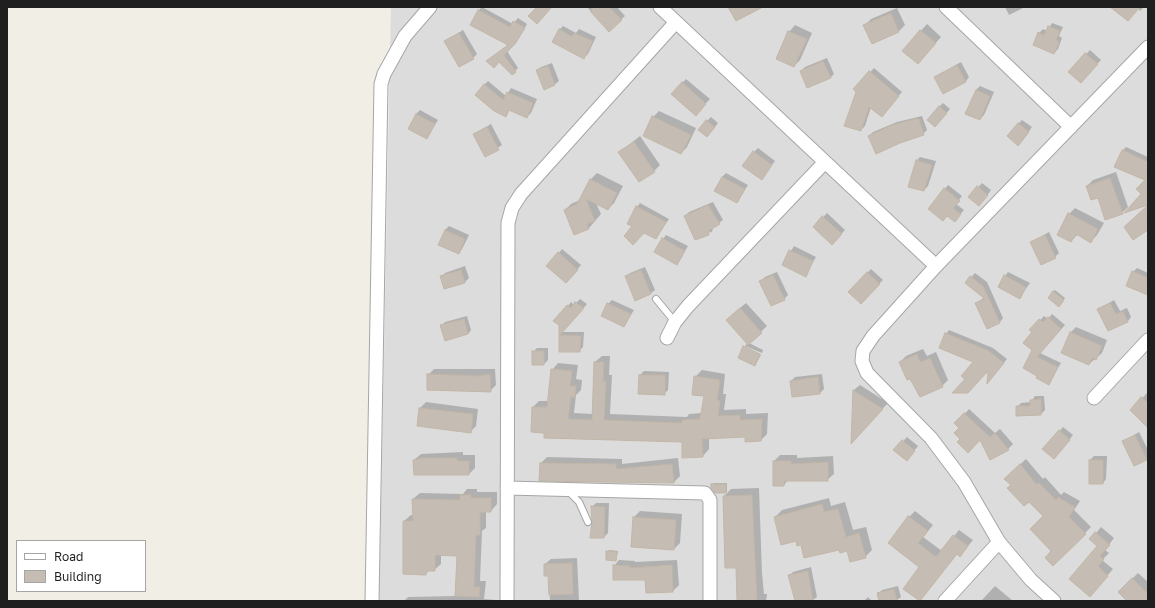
<!DOCTYPE html>
<style>
body{margin:0}
#map{position:relative;width:1155px;height:608px;overflow:hidden;background:#f0eee5;font-family:"Golos Text",sans-serif}
canvas{display:block}
.frame{position:absolute;inset:0;border:8px solid #1f1f1f;pointer-events:none}
.legend{position:absolute;left:16px;top:540px;width:130px;height:52px;box-sizing:border-box;background:#fff;border:1px solid #a5a5a5;margin:0;padding:5px 7px;list-style:none;font-size:12px;color:#1f1f1f}
.legend li{display:flex;align-items:center;gap:8px;height:20px}
.legend b{width:20px;border:1px solid #a5a5a5}
</style>
<div id="map">
<canvas width="1155" height="608"></canvas>
<div class="frame"></div>
<ul class="legend">
<li><b style="height:5px;background:#fff"></b>Road</li>
<li><b style="height:11px;background:#c5bdb4"></b>Building</li>
</ul>
</div>
<script>
const ctx = document.querySelector('canvas').getContext('2d');
ctx.lineJoin = 'round';
function fillPath(path, color) { ctx.fillStyle = color; ctx.fill(path, 'evenodd'); }
const poly = rows => new Path2D(rows.map(r => 'M' + r).join(''));
function strokePath(path, color, width, dash) { ctx.strokeStyle = color; ctx.lineWidth = width; ctx.lineCap = dash ? 'butt' : 'round'; ctx.setLineDash(dash || []); ctx.stroke(path); }
fillPath(poly([
 [391,7,1148,7,1148,601,379,601]
]), '#dddcdc');
fillPath(poly([
 [482,7,513,24,518,18,527,24,518,39,507,51,518,68,512,74,499,61,487,61,509,44,478,11],
 [587,7,617,7,625,16,609,30],
 [1005,7,1025,7,1009,15],
 [1124,7,1144,7,1140,11,1138,8],
 [897,8,905,25,899,31,872,43,865,25,871,19],
 [1052,23,1063,27,1059,36,1062,38,1058,49,1054,53,1039,33,1043,29,1047,31],
 [927,24,941,37,923,57,903,51],
 [795,25,812,33,800,60,794,66,789,32],
 [563,26,576,33,579,29,596,37,588,54,584,57,559,30],
 [463,30,477,54,473,58,446,41],
 [1090,50,1101,60,1084,78,1069,72],
 [827,58,834,74,830,78,801,71,805,67],
 [961,62,969,77,966,81,935,77],
 [552,63,559,81,555,84,537,70,541,67],
 [874,68,902,92,885,112,871,107,865,126,861,130,857,92,854,89],
 [686,79,710,99,695,114,672,94],
 [488,81,506,96,511,88,537,99,531,113,527,117,510,109,506,115,484,85],
 [980,86,994,92,984,115,980,119,976,90],
 [943,103,950,109,939,121,939,107],
 [420,110,438,120,427,138,416,114],
 [659,111,696,128,687,147,681,153,653,117],
 [922,116,927,130,923,134,869,136,873,132,897,122],
 [711,117,718,123,711,132,707,121],
 [1022,120,1032,127,1022,141,1018,124],
 [491,124,502,145,485,156,474,134],
 [640,136,660,165,654,171,620,152],
 [1126,147,1148,157,1148,204,1142,194,1146,180,1122,151],
 [758,148,775,161,765,174,754,152],
 [920,157,936,161,928,186,924,190,916,161],
 [1116,172,1128,207,1122,213,1098,197,1087,186,1093,180],
 [597,173,623,186,614,203,608,209,596,203,601,214,589,228,575,234,565,210,571,204,580,200,591,179],
 [726,173,748,185,737,202,722,177],
 [982,183,991,190,983,201,970,197],
 [948,185,962,196,956,204,964,210,955,221,945,189],
 [713,202,723,220,711,228,713,230,710,233,706,226,704,227,707,233,709,233,696,238,685,216,689,212],
 [640,203,669,219,656,238,634,226,637,207],
 [1075,208,1104,223,1097,235,1091,241,1078,234,1071,241,1069,214],
 [827,213,845,230,832,244,814,227],
 [449,226,469,235,462,249,458,253,445,230],
 [1049,232,1059,253,1055,257,1032,242],
 [666,235,688,246,677,264,663,239],
 [794,246,816,257,805,275,783,264],
 [562,249,581,265,570,278,559,253],
 [465,266,469,278,465,282,441,277,445,273],
 [645,267,655,290,651,293,626,277,630,273],
 [1137,268,1148,273,1148,294,1133,272],
 [871,269,883,280,861,302,850,291],
 [777,272,788,295,784,299,761,281,765,277],
 [1008,272,1030,283,1020,297,1005,276],
 [975,273,987,282,1003,318,1000,322,976,303,985,297,966,283],
 [1055,290,1065,298,1061,304,1053,292],
 [580,299,587,304,562,332,584,332,583,347,579,351,560,351,560,325,568,306,571,302,574,305],
 [612,300,634,310,624,326,608,304],
 [1114,300,1120,311,1127,308,1131,317,1128,321,1108,330,1098,310],
 [746,303,767,326,749,343,763,350,762,353,745,346,747,343,733,314],
 [1052,314,1065,325,1040,353,1061,363,1048,384,1039,375,1033,350,1034,332,1031,330,1044,316,1048,319],
 [467,316,471,330,468,334,441,326,445,322],
 [1076,327,1107,340,1102,353,1089,364,1070,333],
 [949,330,993,348,1007,359,990,380,989,369,975,361,946,334],
 [744,346,761,355,755,365,739,358],
 [537,348,548,348,548,360,544,364,533,352],
 [923,349,927,356,936,352,948,380,942,386,900,362,906,356],
 [602,356,610,356,609,375,612,375,610,414,687,417,689,414,702,413,705,396,695,377,702,370,725,374,723,394,726,394,724,410,746,409,746,414,768,413,767,434,761,440,746,436,709,437,709,449,703,456,683,441,545,432,533,407,539,401,549,401,552,370,558,363,578,365,576,379,582,380,581,390,576,395,574,413,593,414,595,362],
 [434,369,495,369,496,385,490,391,428,375],
 [644,371,669,372,668,390,664,394,640,375],
 [822,374,824,389,820,393,791,381,795,377],
 [860,385,888,403,852,441,854,390],
 [1147,393,1148,394,1148,427,1132,409],
 [1035,396,1044,396,1045,410,1041,414,1017,407,1021,403,1031,402],
 [426,402,478,409,476,426,470,432,420,408],
 [969,409,995,433,1000,429,1013,444,1008,449,990,458,980,439,961,439,961,427,956,423],
 [1063,427,1073,435,1058,454,1060,431],
 [1139,432,1148,450,1147,459,1123,442],
 [907,437,918,446,910,456,895,450],
 [463,452,463,455,475,455,475,468,469,474,414,460,421,454],
 [780,455,797,455,797,458,833,456,834,474,827,480,788,480,784,485,774,461],
 [1094,456,1107,456,1106,479,1103,483,1090,460],
 [547,457,622,459,622,464,678,458,680,476,674,482,541,463],
 [1026,459,1043,479,1045,477,1061,495,1064,492,1080,501,1074,510,1091,527,1053,565,1053,551,1044,516,1012,485,1011,473],
 [714,483,727,483,727,492,715,492,712,484],
 [759,488,762,573,764,594,767,594,766,601,738,601,737,567,724,496,731,489],
 [467,489,477,489,477,492,497,492,497,504,491,511,486,511,486,528,482,531,480,581,486,581,484,599,507,601,404,601,408,597,456,596,458,555,441,554,441,564,434,570,429,570,426,574,404,521,411,515,414,515,413,499,420,493,463,494],
 [829,498,831,506,845,502,853,530,866,527,872,550,865,557,848,550,801,543,775,517,782,510],
 [596,503,609,503,608,533,604,537,593,522,592,507],
 [640,511,682,514,680,543,674,549,632,546,634,517],
 [915,511,933,525,923,537,942,551,959,530,973,540,960,556,957,553,919,600,921,567,909,517],
 [1101,527,1114,538,1105,550,1109,553,1102,560,1113,569,1095,590,1098,546,1096,533],
 [609,550,618,551,616,560,607,552],
 [577,558,579,601,550,601,549,575,545,564,551,559],
 [619,560,635,561,635,562,677,560,679,585,673,591,647,592,646,579,614,566],
 [811,567,817,597,811,601,796,601,790,575,793,572],
 [1138,573,1148,582,1148,601,1128,601,1119,592],
 [898,586,901,597,897,600,880,601,878,594,882,590],
 [995,586,1013,601,981,601],
 [868,597,872,601,864,601]
]), '#0003');
const building = poly([
 [537,7,552,7,537,24,528,16,537,7],
 [594,7,609,7,622,20,609,32,590,11,594,7],
 [728,7,763,7,736,21,728,7],
 [1110,7,1140,7,1128,21,1110,7],
 [478,10,510,27,513,21,525,28,515,44,504,55,516,72,512,75,499,62,494,68,486,61,508,45,470,25,478,10],
 [891,13,899,32,872,44,863,25,891,13],
 [1048,26,1060,31,1056,40,1059,42,1054,54,1033,45,1038,32,1044,35,1048,26],
 [559,29,572,37,574,33,593,41,584,59,552,42,559,29],
 [920,30,936,43,918,64,902,51,920,30],
 [788,31,807,39,794,67,776,59,788,31],
 [459,33,474,59,459,67,444,41,459,33],
 [1085,53,1098,64,1081,83,1068,72,1085,53],
 [823,61,831,78,807,88,800,71,823,61],
 [957,65,966,82,943,94,934,77,957,65],
 [548,66,555,85,544,90,536,70,548,66],
 [869,71,899,96,882,117,869,107,861,131,844,126,856,92,853,89,869,71],
 [682,82,706,104,696,116,671,94,682,82],
 [484,84,503,100,507,92,533,103,527,118,509,110,506,117,494,111,475,95,484,84],
 [976,90,990,96,980,120,965,114,976,90],
 [939,106,947,113,935,127,927,120,939,106],
 [416,114,435,124,427,139,408,129,416,114],
 [652,116,691,135,681,154,643,136,652,116],
 [915,119,919,119,924,135,900,143,876,154,868,136,892,125,915,119],
 [706,120,715,127,707,137,698,130,706,120],
 [1018,123,1029,132,1018,146,1007,136,1018,123],
 [487,127,499,150,485,157,473,134,487,127],
 [634,142,655,172,639,182,618,152,634,142],
 [1122,150,1148,162,1148,230,1133,240,1124,227,1148,205,1124,213,1141,194,1136,189,1145,180,1114,167,1122,150],
 [753,151,772,165,762,180,742,166,753,151],
 [916,160,932,165,924,191,908,187,916,160],
 [722,177,745,189,737,203,714,191,722,177],
 [1110,178,1123,214,1105,220,1098,198,1091,200,1086,186,1110,178],
 [590,179,617,193,608,210,586,199,595,221,587,224,589,229,574,235,564,210,577,204,590,179],
 [977,186,988,195,979,206,968,197,977,186],
 [944,188,960,201,953,208,961,214,955,222,947,216,943,221,928,209,944,188],
 [708,205,720,224,708,231,709,235,695,240,684,216,708,205],
 [636,206,666,222,656,239,644,233,633,245,624,236,632,226,627,224,636,206],
 [1068,213,1098,229,1091,243,1076,234,1071,242,1057,235,1068,213],
 [822,216,842,234,832,245,813,227,822,216],
 [445,230,465,239,459,254,438,245,445,230],
 [1045,235,1056,258,1041,265,1030,242,1045,235],
 [662,238,685,251,677,265,654,252,662,238],
 [789,250,813,261,806,277,782,265,789,250],
 [558,252,578,270,566,283,546,266,558,252],
 [461,270,465,283,444,289,440,276,461,270],
 [641,270,651,294,635,301,625,276,641,270],
 [1132,271,1148,278,1148,295,1126,286,1132,271],
 [867,272,880,284,861,304,848,292,867,272],
 [773,275,785,300,771,306,759,281,773,275],
 [1004,275,1026,287,1020,299,998,287,1004,275],
 [970,276,983,286,1000,323,987,329,975,303,985,299,965,283,970,276],
 [1053,291,1064,300,1059,307,1048,298,1053,291],
 [575,302,584,308,560,335,581,336,580,352,559,352,559,325,553,321,567,305,571,308,575,302],
 [607,303,631,314,624,327,601,316,607,303],
 [1110,303,1116,314,1123,311,1128,322,1108,331,1097,309,1110,303],
 [740,308,762,333,748,345,726,320,740,308],
 [1048,317,1061,329,1037,357,1058,367,1049,385,1036,378,1037,376,1023,368,1032,350,1023,343,1032,332,1029,330,1039,319,1043,322,1048,317],
 [464,319,468,334,445,341,440,325,464,319],
 [1070,332,1102,346,1096,360,1092,358,1089,365,1061,353,1070,332],
 [945,333,989,351,1004,363,987,384,988,371,968,393,952,393,965,379,961,376,973,362,939,348,945,333],
 [743,346,760,354,755,366,738,358,743,346],
 [532,351,544,351,544,365,532,365,532,351],
 [917,354,920,362,930,358,943,387,920,397,910,379,907,380,899,362,917,354],
 [594,362,604,362,603,381,606,381,604,420,682,423,682,420,700,419,704,396,692,395,694,376,720,380,717,400,720,401,718,416,740,415,740,420,762,419,761,441,745,442,745,437,702,439,703,457,682,458,682,442,544,438,544,433,531,432,532,407,547,407,551,369,572,371,570,386,576,386,575,397,571,397,568,419,592,420,594,362],
 [427,374,479,376,490,374,491,392,427,390,427,374],
 [639,375,665,375,665,395,638,394,639,375],
 [818,377,820,394,792,397,790,381,818,377],
 [853,390,883,409,851,444,853,390],
 [1141,397,1148,403,1148,428,1130,410,1141,397],
 [1041,399,1041,415,1016,416,1016,406,1030,406,1030,400,1041,399],
 [419,408,473,414,471,433,417,426,419,408],
 [964,413,990,437,995,433,1009,450,990,460,980,440,968,453,957,442,960,439,954,433,959,428,954,423,964,413],
 [1059,430,1070,440,1054,459,1042,449,1059,430],
 [1135,435,1147,460,1134,466,1122,441,1135,435],
 [902,440,915,451,907,461,893,450,902,440],
 [423,458,457,458,457,461,469,461,469,475,414,475,413,460,423,458],
 [1089,460,1103,460,1103,484,1089,484,1089,460],
 [773,461,791,461,791,464,828,462,828,481,784,481,784,486,773,486,773,461],
 [540,463,616,464,616,469,672,464,674,483,539,481,540,463],
 [1020,464,1036,484,1039,483,1056,500,1058,497,1075,507,1069,517,1086,534,1053,566,1045,558,1051,551,1030,529,1043,516,1029,502,1024,506,1007,488,1011,485,1004,479,1020,464],
 [711,484,726,484,726,493,715,493,711,488,711,484],
 [460,495,471,495,471,498,491,498,491,512,480,512,480,535,476,535,474,587,480,587,479,597,455,596,457,556,435,555,435,571,426,571,426,575,403,574,403,521,413,521,412,499,460,500,460,495],
 [752,495,757,601,737,601,736,568,725,568,723,496,752,495],
 [822,504,824,512,838,509,846,537,859,533,866,558,850,562,847,551,840,553,839,550,804,558,801,545,797,546,796,541,781,545,774,517,822,504],
 [591,506,605,507,604,538,590,538,592,522,591,506],
 [908,516,928,531,918,543,936,557,953,535,968,546,960,557,957,554,920,601,903,589,919,567,888,543,908,516],
 [633,517,676,520,674,550,631,547,633,517],
 [1095,532,1110,545,1100,556,1104,559,1098,566,1108,576,1090,597,1069,579,1097,546,1089,539,1095,532],
 [606,551,617,552,616,561,606,560,606,551],
 [572,563,573,594,549,595,548,576,544,576,544,564,572,563],
 [613,565,630,566,630,568,672,565,673,592,646,593,645,580,613,580,613,565],
 [808,571,813,601,795,601,788,575,808,571],
 [1132,578,1148,594,1148,601,1127,601,1118,592,1132,578],
 [894,589,897,601,879,601,877,593,894,589]
]);
fillPath(building, '#c5bdb4');
strokePath(building, '#c3b6a6', 1);
const lane = poly([
 [656,299,675,322],
 [568,491,579,502,588,522]
]);
const street = poly([
 [660,7,936,266],
 [946,7,1071,127],
 [667,338,675,322,688,306,824,163],
 [1094,398,1148,340],
 [507,488,705,493,710,500,710,601],
 [372,601,381,84,384,74,405,36,430,7],
 [507,601,508,223,512,208,521,194,676,22],
 [945,601,999,542],
 [1054,601,1031,580,999,542,964,482,931,438,867,373,862,361,863,351,873,336,936,266,1148,47]
]);
strokePath(lane, '#a6a6a6', 8);
strokePath(street, '#a6a6a6', 15);
strokePath(lane, '#fff', 6);
strokePath(street, '#fff', 13);
</script>
